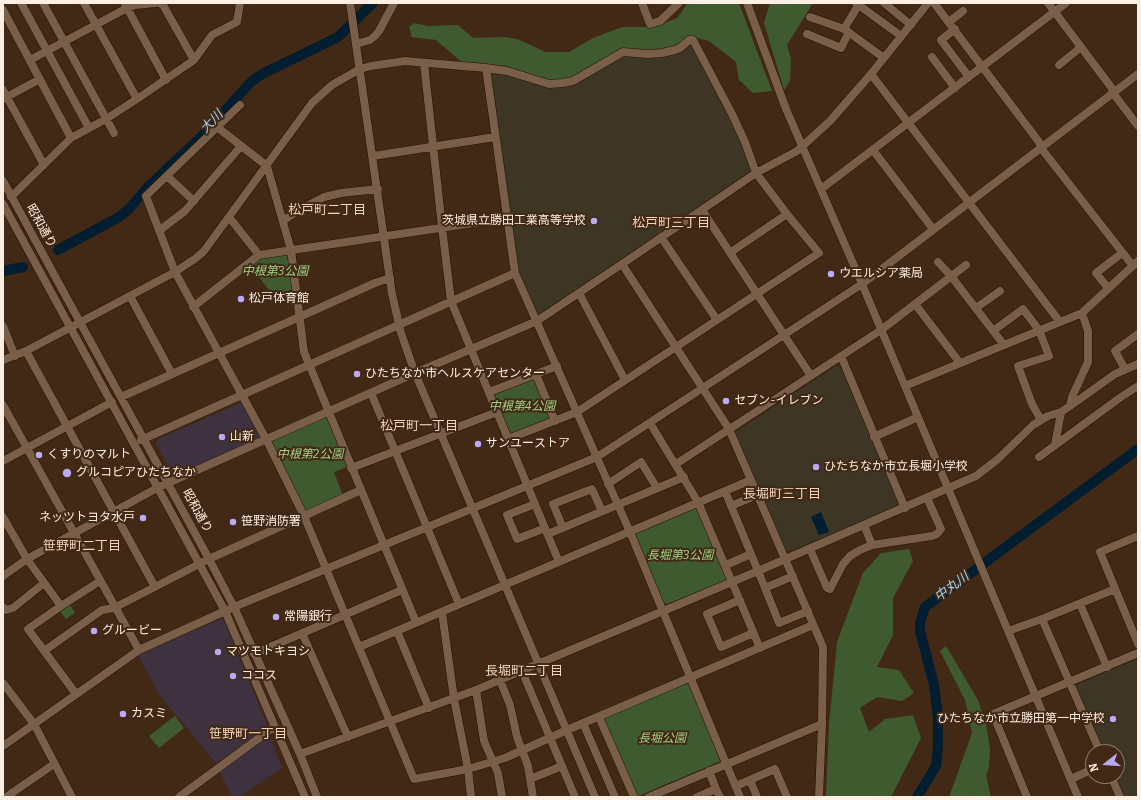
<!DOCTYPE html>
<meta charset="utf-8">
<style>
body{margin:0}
#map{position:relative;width:1141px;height:800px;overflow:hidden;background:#412915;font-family:Bitter,serif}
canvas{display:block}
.frame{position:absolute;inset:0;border:4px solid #ffeee2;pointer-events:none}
.north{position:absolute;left:1085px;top:744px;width:40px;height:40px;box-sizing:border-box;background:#412915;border:1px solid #8d7867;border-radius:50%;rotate:253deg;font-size:11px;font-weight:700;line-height:16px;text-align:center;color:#ffeee2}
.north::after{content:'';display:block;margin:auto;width:14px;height:18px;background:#baaaf6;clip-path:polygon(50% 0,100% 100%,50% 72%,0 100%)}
</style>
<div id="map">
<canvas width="1141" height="800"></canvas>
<div class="frame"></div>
<div class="north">N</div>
</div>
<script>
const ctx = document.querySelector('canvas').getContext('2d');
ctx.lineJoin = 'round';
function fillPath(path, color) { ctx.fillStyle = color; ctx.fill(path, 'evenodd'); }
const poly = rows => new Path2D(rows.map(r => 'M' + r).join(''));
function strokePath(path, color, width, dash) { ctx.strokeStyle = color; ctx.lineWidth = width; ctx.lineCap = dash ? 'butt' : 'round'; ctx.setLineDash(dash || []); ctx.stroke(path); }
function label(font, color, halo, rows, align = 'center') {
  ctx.font = font + ' Bitter,"Noto Sans JP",serif'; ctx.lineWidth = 4; ctx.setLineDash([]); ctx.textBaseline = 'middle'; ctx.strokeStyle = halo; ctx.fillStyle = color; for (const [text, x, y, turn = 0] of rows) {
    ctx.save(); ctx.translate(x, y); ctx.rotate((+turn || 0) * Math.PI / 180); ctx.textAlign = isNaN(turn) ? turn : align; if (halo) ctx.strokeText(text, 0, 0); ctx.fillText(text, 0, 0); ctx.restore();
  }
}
fillPath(poly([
 [243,402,262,435,261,438,174,477,156,444,158,439],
 [223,618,268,727,216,763,160,696,138,655],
 [269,734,282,768,240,797,232,797,220,772]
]), '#3e3240');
fillPath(poly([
 [693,44,734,125,752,168,751,171,540,314,536,312,518,272,490,73,492,71,514,76,541,86,553,86,623,55],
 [836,366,840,367,899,500,897,508,791,551,785,549,734,433],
 [1138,659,1138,797,1123,797,1114,776,1117,776,1117,752,1103,752,1074,686]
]), '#3d3625');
fillPath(poly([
 [688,3,739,3,772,91,753,93,739,80,736,62,709,41,693,37,687,37,674,47,661,50,648,51,623,49,571,78,550,82,507,66,486,64,464,64,436,40,412,37,409,27,414,23,428,26,458,25,473,38,504,37,517,39,546,52,569,52,593,38,622,27,653,27,663,24,677,18],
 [770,3,813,3,787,45,791,59,790,81,784,90,764,23],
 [288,254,293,293,274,296,250,266,260,258],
 [535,378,551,420,510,436,493,394],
 [325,417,327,418,347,467,334,472,343,496,305,512,271,441],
 [696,507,727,576,726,580,667,604,661,601,634,534],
 [909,549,913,561,893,598,893,635,877,667,899,670,914,693,902,701,877,697,860,708,869,732,885,719,913,715,921,738,891,797,826,797,829,724,837,642,863,573,881,553],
 [69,603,75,613,66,619,59,610],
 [946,646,978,700,986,724,990,749,989,767,986,775,991,797,949,797,972,733,965,700,940,651],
 [688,681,721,761,636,797,603,717],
 [175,716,184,728,159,748,149,736]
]), '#3f5a2f');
fillPath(poly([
 [821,512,829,532,819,535,811,517]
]), '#001e30');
strokePath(poly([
 [58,250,119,217,128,210,148,187,200,138,251,82,262,74,338,37,373,3],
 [3,271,23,267],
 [917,797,936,766,938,747,938,719,934,685,920,631,920,623,925,607,1138,449]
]), '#001e30', 10);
const minor = poly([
 [21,3,89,128],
 [43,3,114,133],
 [84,3,137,99],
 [159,3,163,5,194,60],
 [350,3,392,294,401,333,415,373,595,797],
 [642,3,650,24,660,21,679,3],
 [747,3,786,109,862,284,1078,797],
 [856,3,901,36],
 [884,3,911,25],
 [934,3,1039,142,1041,148,1133,266],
 [1048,3,1111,87,1113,93,1138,126],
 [125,4,166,80],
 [3,10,71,138],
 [810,17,844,29,884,58],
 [949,22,963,11],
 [844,29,859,4],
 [955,29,941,40,969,77],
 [807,34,841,48,849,32],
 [356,44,370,40,375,36,379,31,394,3],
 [932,57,955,88],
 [30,60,127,8,135,5,156,3],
 [424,63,442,227,451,301,559,562],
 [1059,65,1081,47],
 [486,68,515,273,630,532,740,797],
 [871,74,1060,322],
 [3,90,44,165],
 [3,99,40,79],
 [240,105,146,196,175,272,266,439,304,516,414,779,468,769,505,758,567,730,813,625],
 [217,127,267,166,291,250,304,352,416,622],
 [873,150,933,229],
 [373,156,495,137],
 [167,176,194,201],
 [3,181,209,559,234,607,300,754,317,797],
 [821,189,1066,3],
 [11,197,71,138,106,119,137,99,194,60,212,35,237,22,240,3],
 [3,204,225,611,305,797],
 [702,210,811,376],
 [229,217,259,255],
 [283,221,297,211,324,197,341,193,378,189],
 [160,230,185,211,241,146],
 [661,237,717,320],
 [731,252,787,214],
 [938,262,951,276,1004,345],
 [622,264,729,429,823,647,822,724,819,797],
 [1108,288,1096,273,1122,253],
 [579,293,625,380],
 [130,296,172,374],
 [915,304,960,363],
 [193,307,259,255,507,218],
 [976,308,1000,291],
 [3,326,15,356],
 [993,331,1023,309,1039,330,1049,356,1018,366,1032,404,1041,420],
 [26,351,155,587],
 [841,356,905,508],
 [3,360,26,351,175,272,196,258,204,251,312,103,332,85,360,69,371,66,405,61,486,68,507,71,549,84,563,83,573,81,623,52,648,54,662,53,675,50,680,48,689,40,693,40,732,114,745,142,756,173,787,214,819,253,577,412,508,439],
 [1125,369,1115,351,1138,334],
 [536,374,555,421],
 [905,386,1004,345,1082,313,1138,261],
 [489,392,557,366],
 [371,393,459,604],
 [121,397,375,283,390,278],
 [3,405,139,650],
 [1070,406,1072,397,1088,362,1088,331,1082,313],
 [650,423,698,502,760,648],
 [874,437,918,417],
 [141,440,515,273],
 [1055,445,1061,412],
 [1039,457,1121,397,1138,386],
 [3,461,112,402],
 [676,464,881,330,966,265],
 [351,468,497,412],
 [608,484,641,462,657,488],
 [725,491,765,588],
 [535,504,507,515,517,539,545,528],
 [731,506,757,495],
 [3,517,27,559,61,606,100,581],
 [864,525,872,545],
 [563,528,553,504,592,489,602,511],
 [548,534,684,477],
 [1138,536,1100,552,1138,644],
 [810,549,827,588,830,589,843,564,850,556,860,550,872,545,932,536,937,534,941,529,927,498],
 [726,565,751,554],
 [3,576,27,559,159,487,415,373,537,321,622,264,756,173,797,151,830,121,871,74,928,3],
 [793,576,765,588,779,623,808,611],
 [740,600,707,614,721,647,753,633],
 [1080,604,1107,667],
 [61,606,28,629,76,694],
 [3,607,6,610,13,608,44,583],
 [442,612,454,699,468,769,471,797],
 [1042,619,1100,752],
 [397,631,429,708],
 [1008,631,1042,619,1115,589],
 [302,633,348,737],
 [359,647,751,480],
 [44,651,102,610,114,608,209,559,361,490],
 [254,654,402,590],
 [522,671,575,797],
 [500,680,510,705,517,737,528,766,533,797],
 [3,683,34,724,72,797],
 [476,690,484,741,498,773,502,797],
 [599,717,634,797],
 [583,723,615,797],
 [3,746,139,650,234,607,597,457,862,284,1138,74],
 [300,754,476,690,758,571,976,476,998,459,1033,425,1048,416,1061,412,1080,399,1115,374,1138,364],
 [709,771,716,789],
 [1111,776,1120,797],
 [530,779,562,766],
 [1071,779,1093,769],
 [750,780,757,797],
 [736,786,775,769,787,797],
 [6,797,54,764],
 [179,797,274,727],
 [649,797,822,724],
 [697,797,716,789,720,797],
 [1027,797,993,714,1138,653]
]);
strokePath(minor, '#271100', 9);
strokePath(minor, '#795e49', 8);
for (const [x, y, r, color] of [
 [594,221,4,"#baaaf6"],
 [831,274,4,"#baaaf6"],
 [241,299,4,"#baaaf6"],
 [357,374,4,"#baaaf6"],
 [726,401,4,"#baaaf6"],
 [222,437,4,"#baaaf6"],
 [478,444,4,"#baaaf6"],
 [39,455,4,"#baaaf6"],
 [816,467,4,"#baaaf6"],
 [67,473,5,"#baaaf6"],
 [143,518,4,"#baaaf6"],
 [233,522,4,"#baaaf6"],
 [276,617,4,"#baaaf6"],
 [94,631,4,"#baaaf6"],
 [218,652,4,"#baaaf6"],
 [233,676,4,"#baaaf6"],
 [123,714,4,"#baaaf6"],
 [1113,719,4,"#baaaf6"]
]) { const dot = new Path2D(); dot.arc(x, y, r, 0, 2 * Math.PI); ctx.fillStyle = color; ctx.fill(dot); strokePath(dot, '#412915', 1.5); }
label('12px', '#ffeee2', '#412915', [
 ["茨城県立勝田工業高等学校",586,221,"right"],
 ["ウエルシア薬局",839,274],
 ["松戸体育館",249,299],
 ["ひたちなか市ヘルスケアセンター",365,374],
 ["セブン-イレブン",734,401],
 ["山新",230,437],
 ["サンユーストア",486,444],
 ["くすりのマルト",47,455],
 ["ひたちなか市立長堀小学校",824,467],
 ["グルコピアひたちなか",76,473],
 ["ネッツトヨタ水戸",135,518,"right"],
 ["笹野消防署",241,522],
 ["常陽銀行",284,617],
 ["グルービー",102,631],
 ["マツモトキヨシ",226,652],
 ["ココス",241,676],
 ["カスミ",131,714],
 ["ひたちなか市立勝田第一中学校",1105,719,"right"]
], 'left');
label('12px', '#ffeee2', '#412915', [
 ["昭和通り",41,226,61],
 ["昭和通り",197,511,61]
]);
label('italic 12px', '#a1d282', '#412915', [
 ["中根第3公園",275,272],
 ["中根第4公園",522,407],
 ["中根第2公園",310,455],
 ["長堀第3公園",680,556],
 ["長堀公園",662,739]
]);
label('italic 13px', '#9fd3f4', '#412915', [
 ["大川",212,122,-46],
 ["中丸川",952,587,-37]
]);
label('13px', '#f4d4bc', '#412915', [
 ["松戸町二丁目",327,210],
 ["松戸町三丁目",671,223],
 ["松戸町一丁目",419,426],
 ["長堀町三丁目",782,494],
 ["笹野町二丁目",82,546],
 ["長堀町二丁目",524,671],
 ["笹野町一丁目",248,734]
]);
</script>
